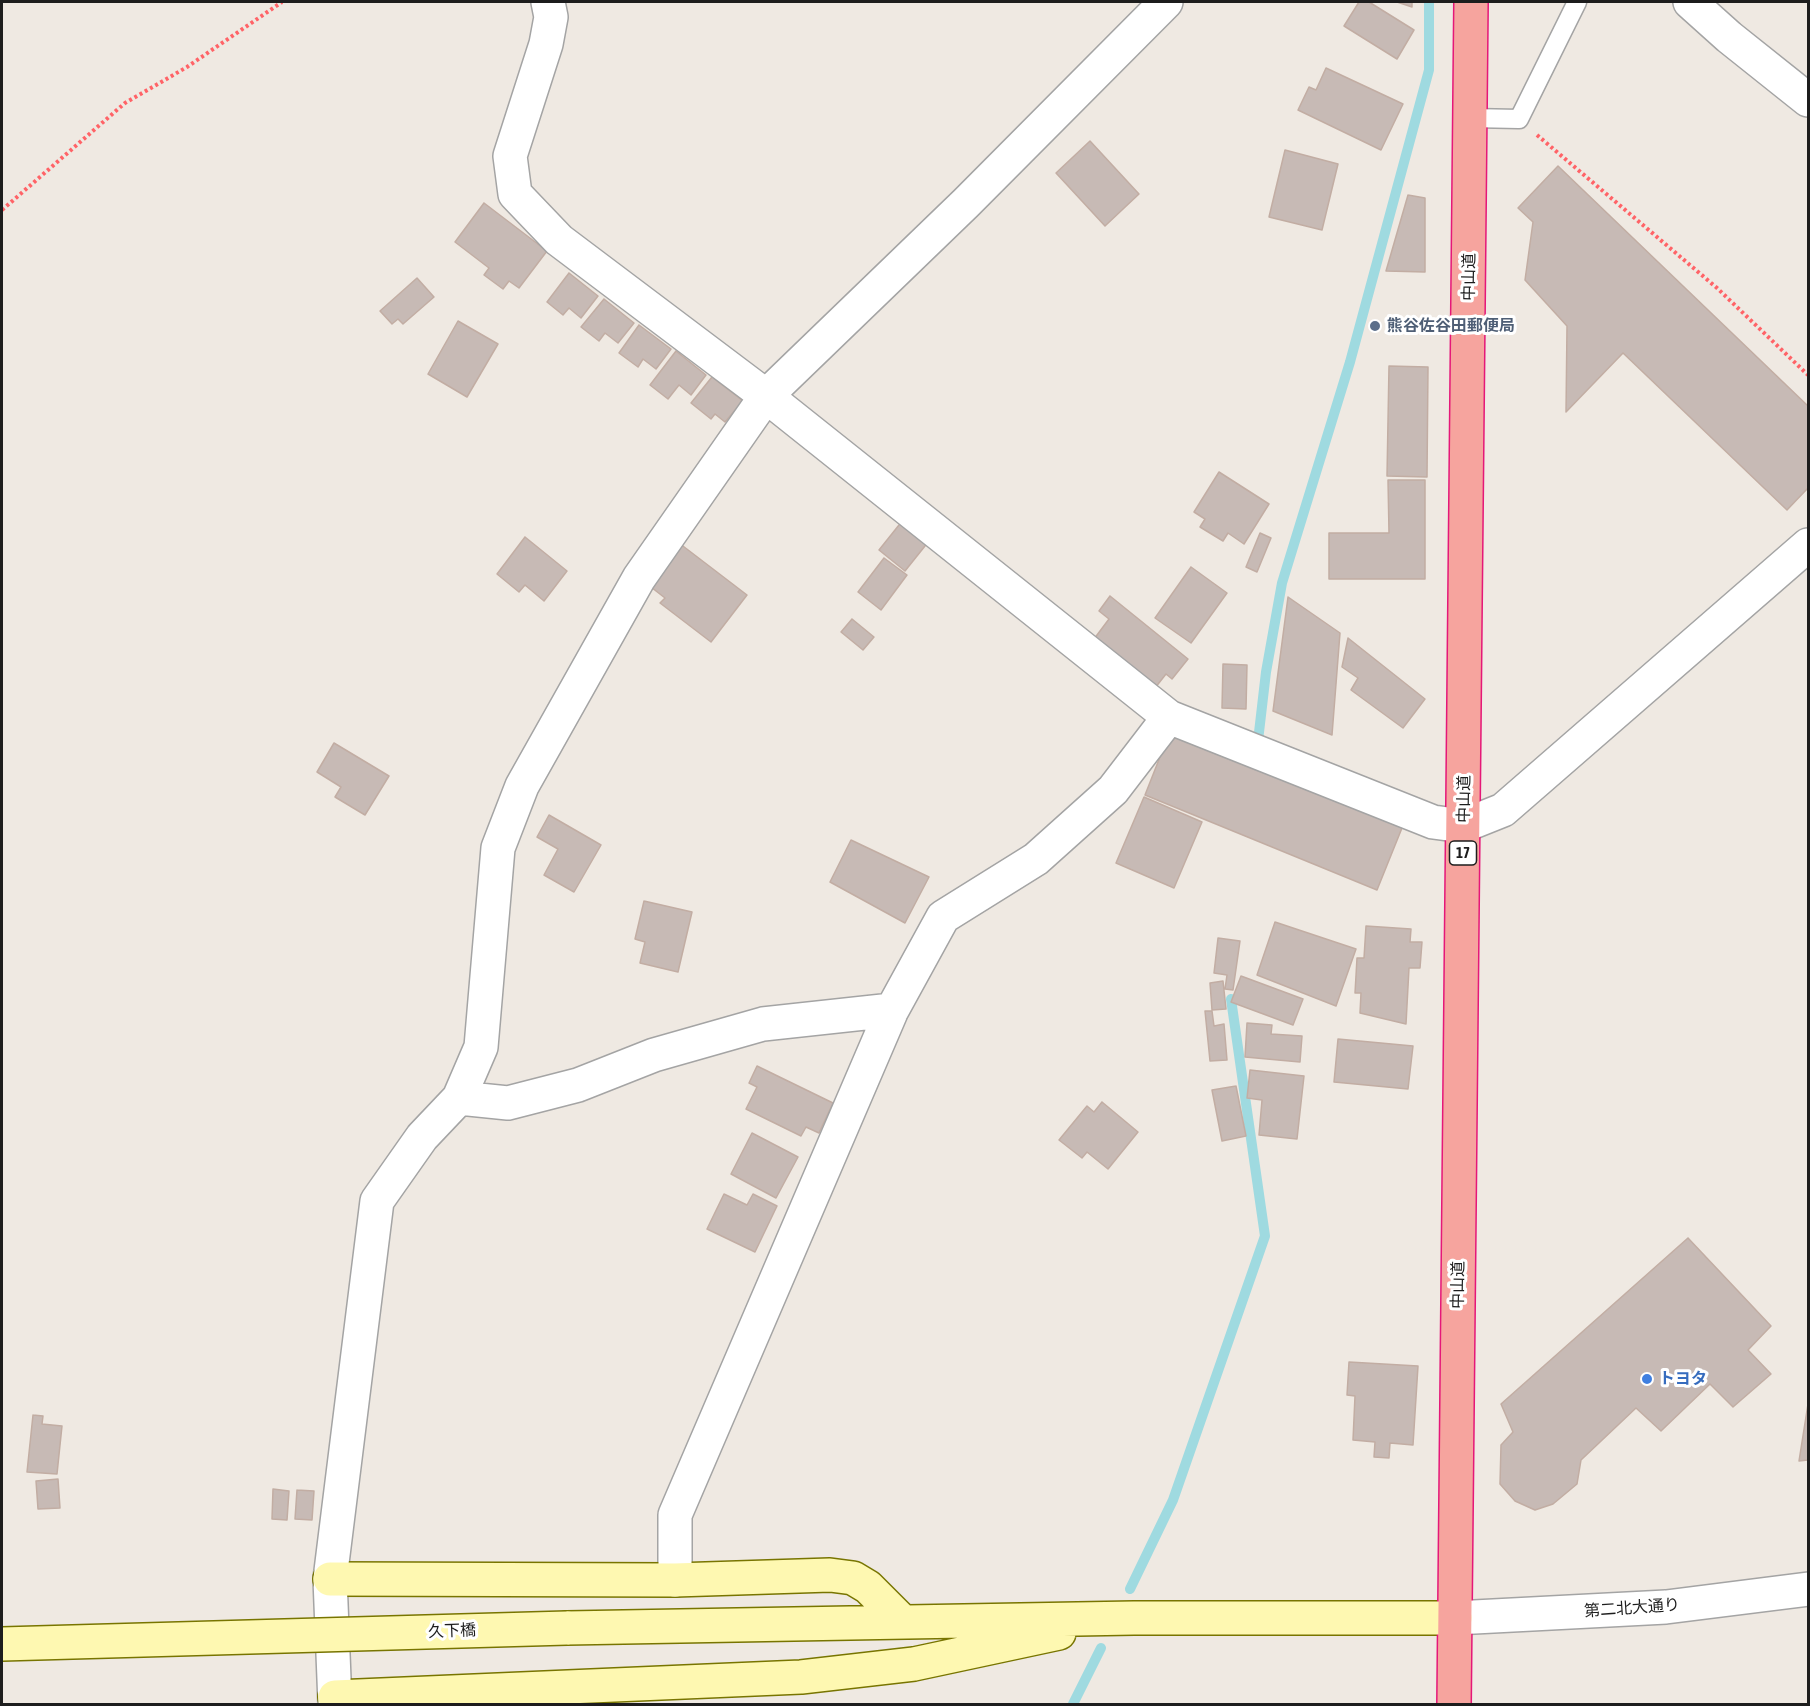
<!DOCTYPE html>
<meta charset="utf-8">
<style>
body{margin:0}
#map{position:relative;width:1810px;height:1706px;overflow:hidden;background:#efe9e2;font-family:"Asap Condensed",sans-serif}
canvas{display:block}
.frame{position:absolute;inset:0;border:3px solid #1d1d1d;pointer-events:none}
</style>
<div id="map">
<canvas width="1810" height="1706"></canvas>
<div class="frame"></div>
</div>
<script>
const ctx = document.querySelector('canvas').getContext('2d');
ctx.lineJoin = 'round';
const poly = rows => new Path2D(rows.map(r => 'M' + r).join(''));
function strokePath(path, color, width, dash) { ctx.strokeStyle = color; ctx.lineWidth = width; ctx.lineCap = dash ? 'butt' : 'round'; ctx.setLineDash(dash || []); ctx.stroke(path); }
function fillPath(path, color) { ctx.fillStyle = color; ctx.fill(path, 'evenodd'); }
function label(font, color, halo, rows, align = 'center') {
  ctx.font = font + ' "Asap Condensed","Noto Sans JP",sans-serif'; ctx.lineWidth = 6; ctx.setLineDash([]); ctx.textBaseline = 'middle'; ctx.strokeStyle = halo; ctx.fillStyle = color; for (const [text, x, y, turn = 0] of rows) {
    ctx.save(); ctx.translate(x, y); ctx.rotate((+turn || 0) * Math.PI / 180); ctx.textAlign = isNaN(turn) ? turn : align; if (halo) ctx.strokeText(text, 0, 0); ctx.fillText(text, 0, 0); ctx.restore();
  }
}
strokePath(poly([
 [1258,741,1266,672,1282,583,1350,362,1429,70,1429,2],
 [1130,1589,1173,1500,1265,1236,1231,999],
 [1073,1704,1101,1648]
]), '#9fdae0', 10);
const building = poly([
 [1359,2,1369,2,1414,30,1397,59,1344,26,1359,2],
 [1397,2,1412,2,1412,7,1397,2],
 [1326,68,1403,104,1381,150,1298,110,1309,87,1316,90,1326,68],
 [1090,141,1139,194,1105,226,1056,173,1090,141],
 [1285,150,1338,164,1322,230,1269,217,1285,150],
 [1558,166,1808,406,1808,488,1787,510,1623,353,1566,412,1567,326,1525,280,1533,222,1518,208,1558,166],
 [1408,195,1425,198,1425,272,1386,271,1408,195],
 [484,203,547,251,519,288,509,281,503,289,484,275,489,268,455,242,484,203],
 [569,273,598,296,581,318,569,308,563,315,547,302,569,273],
 [417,278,434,297,403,324,398,319,392,324,380,311,417,278],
 [604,299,634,323,618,343,605,333,599,341,581,327,604,299],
 [458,321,498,344,467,397,428,374,458,321],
 [639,325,671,349,656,369,643,359,638,367,619,353,639,325],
 [676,351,706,375,691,395,679,385,668,399,650,385,676,351],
 [1389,366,1428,367,1427,477,1387,476,1389,366],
 [712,377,743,401,725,422,715,414,711,419,691,403,712,377],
 [1219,472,1269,504,1244,544,1228,533,1223,541,1200,527,1205,519,1194,512,1219,472],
 [1388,480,1425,480,1425,579,1329,579,1329,533,1389,533,1388,480],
 [903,520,929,541,905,571,879,550,903,520],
 [1260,533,1271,538,1257,572,1246,567,1260,533],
 [525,537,567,571,544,601,525,585,519,592,497,574,525,537],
 [679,543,747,595,711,642,660,603,665,598,647,584,679,543],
 [884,558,907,575,881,610,858,592,884,558],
 [1191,567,1227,593,1191,643,1155,618,1191,567],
 [1110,596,1188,659,1172,679,1166,674,1155,688,1094,639,1109,619,1099,611,1110,596],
 [1288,597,1340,633,1332,735,1273,711,1288,597],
 [852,619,874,637,863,650,841,632,852,619],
 [1348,638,1425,699,1403,728,1351,690,1358,678,1342,667,1348,638],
 [1223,664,1247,665,1246,709,1222,708,1223,664],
 [1171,729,1404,823,1377,890,1145,795,1171,729],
 [334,743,389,776,365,815,335,797,341,787,317,772,334,743],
 [1144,797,1202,822,1174,888,1116,863,1144,797],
 [549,815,601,845,574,892,544,875,558,849,537,837,549,815],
 [851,840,929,877,905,923,830,882,851,840],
 [644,901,692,912,678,972,640,963,645,942,635,939,644,901],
 [1275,922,1356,949,1336,1006,1257,975,1275,922],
 [1366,926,1411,929,1410,942,1422,942,1420,968,1409,968,1406,1024,1360,1013,1361,993,1355,993,1357,958,1364,958,1366,926],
 [1218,938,1240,941,1233,990,1225,989,1227,975,1214,973,1218,938],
 [1241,976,1303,999,1293,1025,1231,1002,1241,976],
 [1223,981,1226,1009,1212,1010,1210,983,1223,981],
 [1205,1011,1212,1011,1214,1026,1224,1024,1227,1060,1210,1061,1205,1011],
 [1247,1023,1272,1025,1271,1034,1302,1036,1300,1062,1245,1057,1247,1023],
 [1338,1039,1413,1046,1408,1089,1334,1082,1338,1039],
 [757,1066,833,1103,819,1133,806,1127,801,1136,746,1109,757,1087,749,1083,757,1066],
 [1250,1070,1304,1076,1297,1139,1259,1135,1262,1100,1247,1098,1250,1070],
 [1236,1086,1246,1136,1222,1141,1212,1090,1236,1086],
 [1102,1102,1138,1132,1108,1169,1087,1152,1082,1158,1059,1140,1087,1106,1094,1112,1102,1102],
 [752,1133,798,1157,776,1198,731,1174,752,1133],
 [724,1194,747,1205,753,1194,777,1206,755,1252,707,1229,724,1194],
 [1688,1238,1771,1326,1748,1350,1771,1374,1733,1407,1710,1384,1661,1431,1636,1408,1581,1460,1577,1484,1553,1504,1535,1510,1515,1501,1500,1484,1501,1445,1513,1432,1501,1404,1688,1238],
 [1349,1362,1418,1366,1413,1445,1390,1443,1389,1458,1374,1457,1375,1442,1353,1440,1355,1396,1347,1395,1349,1362],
 [1808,1404,1808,1460,1799,1461,1808,1404],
 [33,1415,43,1416,42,1424,62,1426,57,1474,27,1472,33,1415],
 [58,1479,60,1508,38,1509,36,1481,58,1479],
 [273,1489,289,1491,287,1520,272,1519,273,1489],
 [297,1490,314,1491,312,1520,295,1519,297,1490]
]);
fillPath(building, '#c7bab5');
strokePath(building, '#c2ada3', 1.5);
const service = poly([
 [1471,118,1519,119,1577,2]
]);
const minor = poly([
 [548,2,551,17,546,44,510,156,515,194,559,240,766,396,1169,717,1433,822,1463,826,1503,810,1808,545],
 [1690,2,1729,37,1808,100],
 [459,1098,508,1103,578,1085,654,1055,763,1024,892,1010],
 [675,1580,675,1515,892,1010,943,917,1036,859,1113,790,1169,717],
 [335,1704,330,1579,377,1201,422,1137,459,1098,481,1047,498,848,522,786,639,578,766,396,966,203,1166,2]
]);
const tertiary = poly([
 [1455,1618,1666,1607,1808,1589]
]);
const secondary = poly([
 [330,1579,675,1580,830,1575,853,1578,868,1587,903,1622],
 [567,1628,1134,1618,1455,1618],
 [335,1697,801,1677,914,1664,1059,1633]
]);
const trunk = poly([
 [1454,1704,1471,2]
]);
strokePath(service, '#a4a4a4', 21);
strokePath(minor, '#a4a4a4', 36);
strokePath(tertiary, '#a4a4a4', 36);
strokePath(secondary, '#787500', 36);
strokePath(trunk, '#e51778', 36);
strokePath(poly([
 [1537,135,1717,288,1808,375],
 [2,210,125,103,187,67,282,2]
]), '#ff6367', 4, [3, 3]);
strokePath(service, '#fff', 18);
strokePath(minor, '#fff', 33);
strokePath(tertiary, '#fff', 33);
strokePath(secondary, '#fef8b1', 33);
strokePath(trunk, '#f6a49e', 33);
const secondaryBridge = poly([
 [2,1644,567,1628]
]);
strokePath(secondaryBridge, '#787500', 36, []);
strokePath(secondaryBridge, '#fef8b1', 33);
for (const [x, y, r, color] of [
 [1375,326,6,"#5c6f8a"],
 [1647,1379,6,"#3f7fe0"]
]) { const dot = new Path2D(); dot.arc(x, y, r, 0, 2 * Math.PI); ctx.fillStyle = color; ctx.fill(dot); strokePath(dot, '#fff', 2); }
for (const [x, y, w] of [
 [1463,853,27]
]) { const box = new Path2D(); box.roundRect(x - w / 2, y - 12, w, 24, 4.5); ctx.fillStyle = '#fff'; ctx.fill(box); strokePath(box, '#1d1d1d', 1.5); }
label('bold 15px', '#1d1d1d', null, [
 ["17",1463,853]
]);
label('16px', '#1d1d1d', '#fff', [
 ["中山道",1469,277,-89],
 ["中山道",1464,799,-89],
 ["中山道",1458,1285,-89],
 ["第二北大通り",1632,1608,-4],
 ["久下橋",452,1631,-2]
]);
label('bold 16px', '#4e5e75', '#fff', [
 ["熊谷佐谷田郵便局",1387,326]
], 'left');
label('bold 16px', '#366cbe', '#fff', [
 ["トヨタ",1659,1379]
], 'left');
</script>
